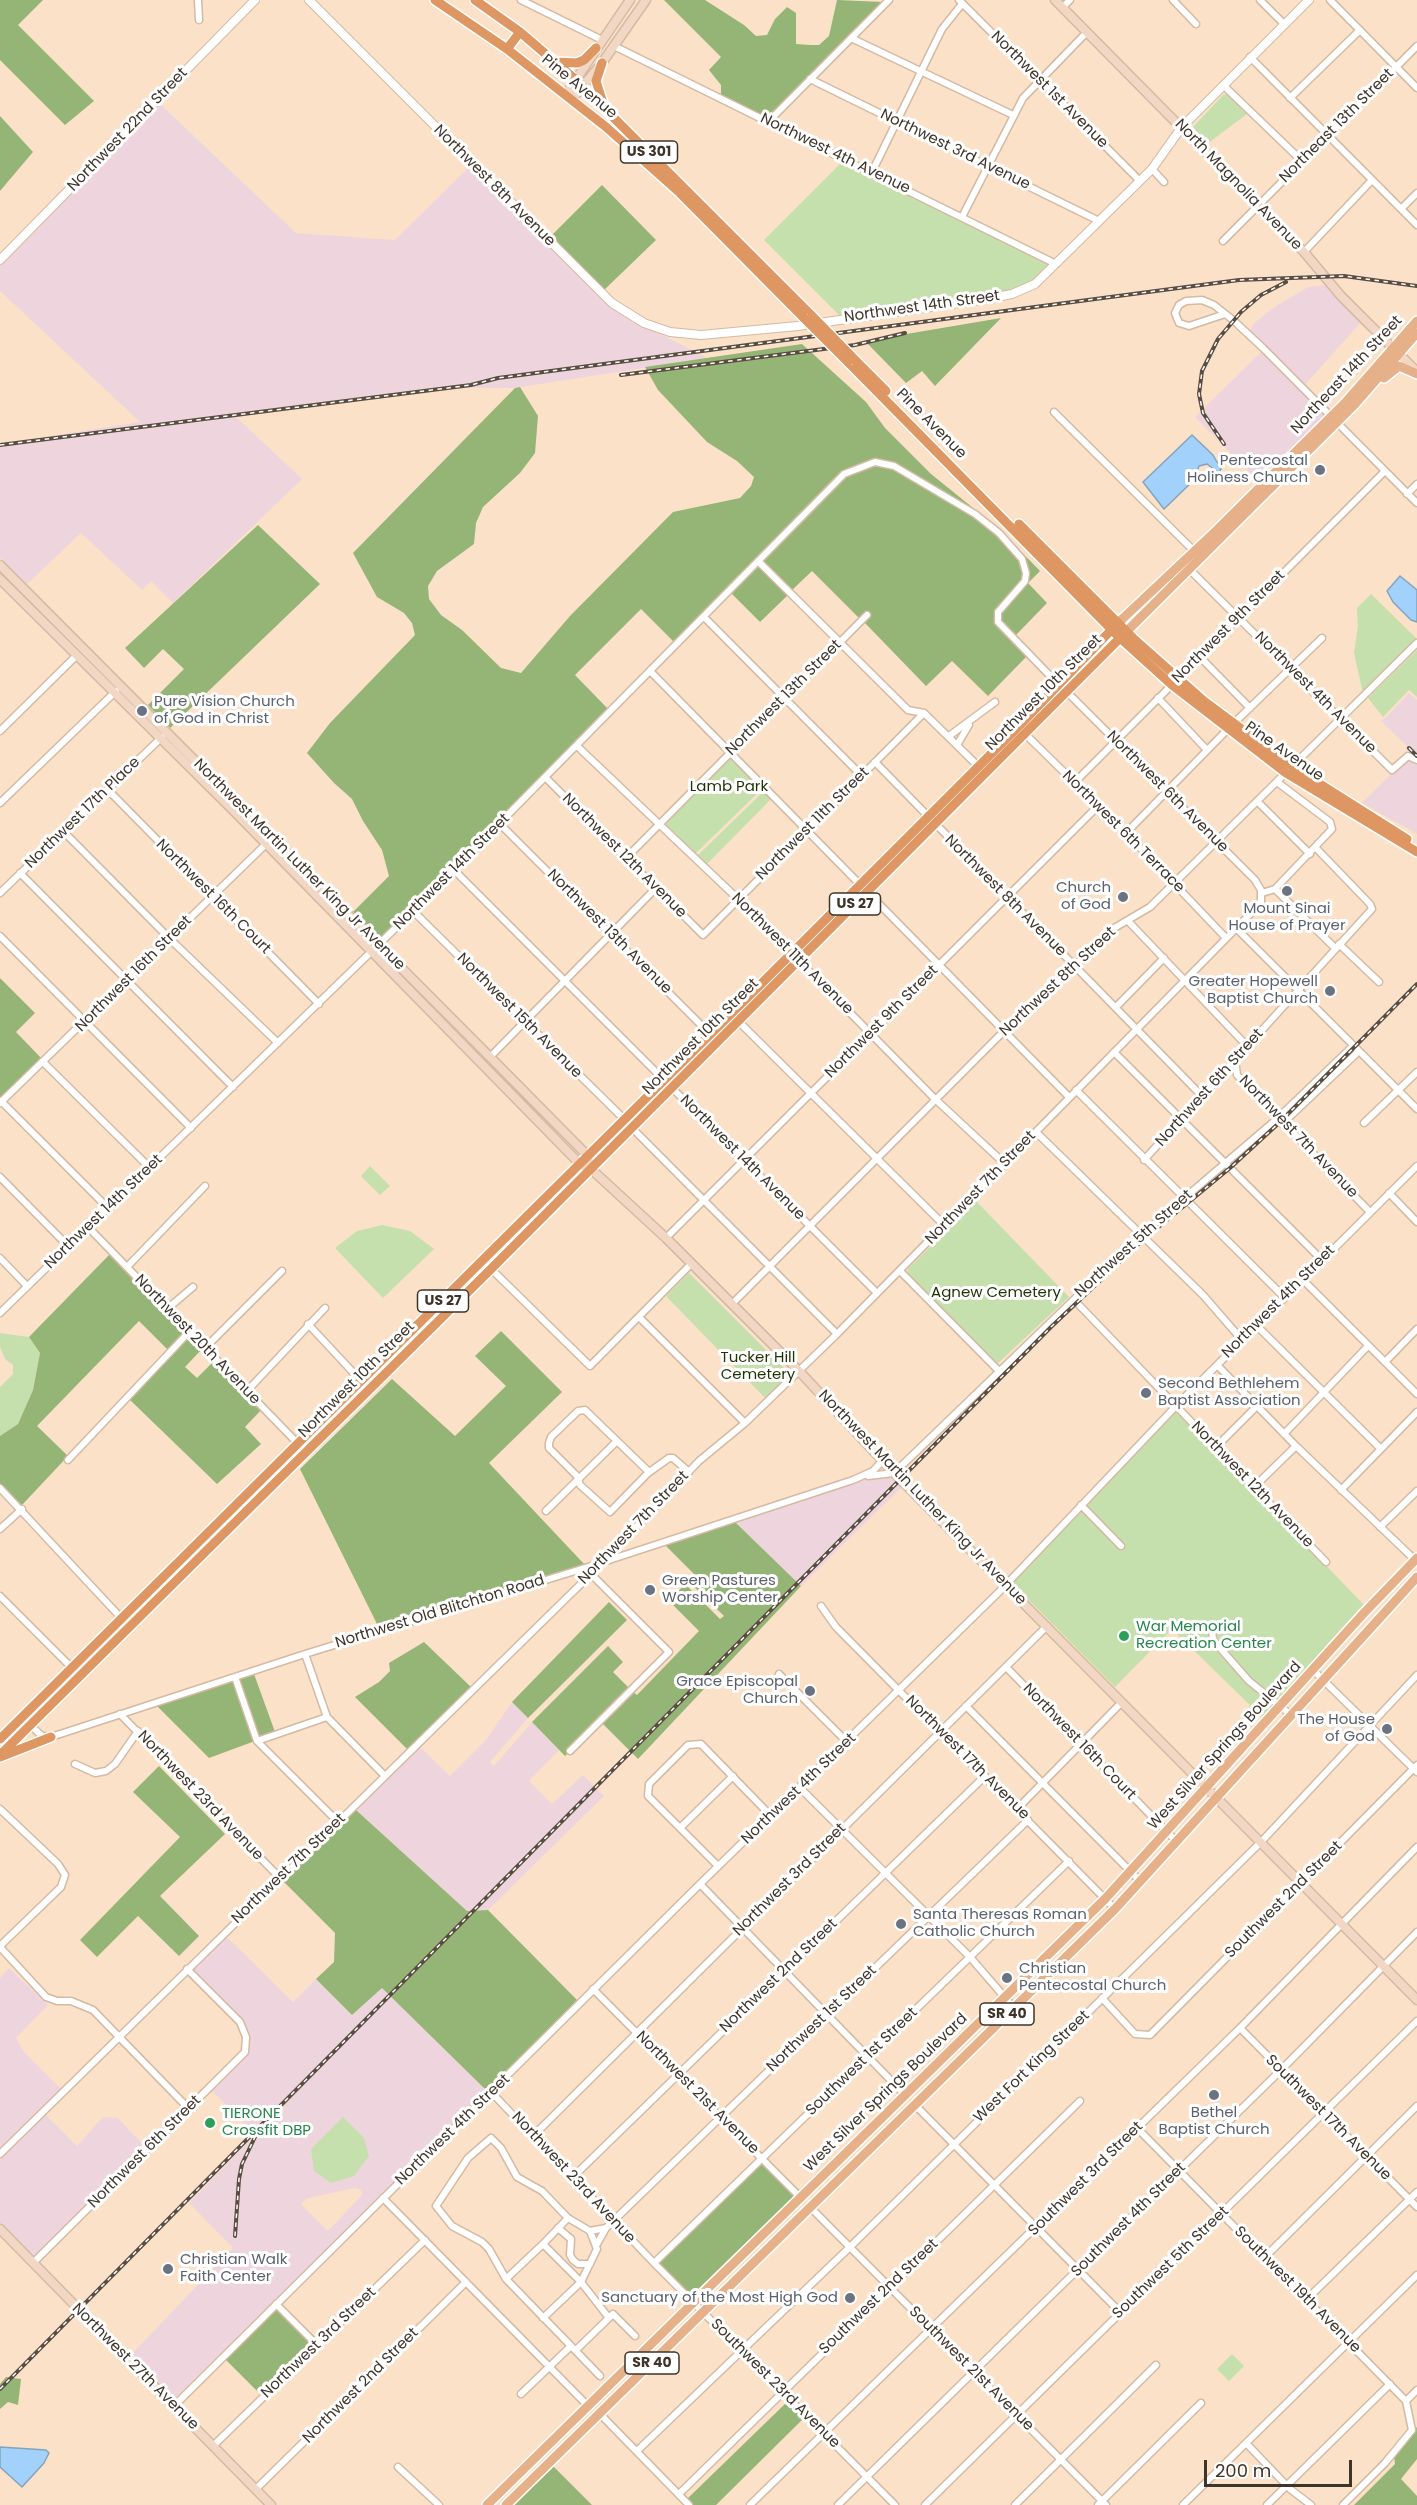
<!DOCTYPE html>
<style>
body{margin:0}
#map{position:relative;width:1417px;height:2505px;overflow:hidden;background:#fce1c9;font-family:Poppins,sans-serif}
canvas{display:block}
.scale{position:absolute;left:1204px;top:2460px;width:148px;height:27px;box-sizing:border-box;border:3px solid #3e342a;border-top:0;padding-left:8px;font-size:18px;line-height:21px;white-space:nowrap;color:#3e342a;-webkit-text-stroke:4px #fff;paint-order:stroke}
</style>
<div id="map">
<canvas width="1417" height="2505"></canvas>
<div class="scale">200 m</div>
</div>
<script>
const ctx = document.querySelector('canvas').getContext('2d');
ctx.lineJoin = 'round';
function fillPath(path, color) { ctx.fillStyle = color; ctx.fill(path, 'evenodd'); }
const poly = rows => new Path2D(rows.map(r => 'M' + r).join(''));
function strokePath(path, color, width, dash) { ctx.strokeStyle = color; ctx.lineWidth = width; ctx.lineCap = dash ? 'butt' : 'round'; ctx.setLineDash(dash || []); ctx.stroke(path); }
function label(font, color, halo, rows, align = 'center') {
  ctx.font = font + ' Poppins,sans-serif'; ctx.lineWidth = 6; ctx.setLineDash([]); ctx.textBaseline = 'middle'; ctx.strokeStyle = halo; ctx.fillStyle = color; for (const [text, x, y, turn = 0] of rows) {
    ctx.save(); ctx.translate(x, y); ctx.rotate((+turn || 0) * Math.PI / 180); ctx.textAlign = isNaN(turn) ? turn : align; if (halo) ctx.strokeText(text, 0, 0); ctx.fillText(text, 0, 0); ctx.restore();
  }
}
fillPath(poly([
 [158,102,296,233,395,240,470,166,610,305,624,315,707,358,515,388,431,388,233,414,302,479,173,603,151,581,142,590,81,533,27,584,0,557,0,444,140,422,0,291,0,264],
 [1328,285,1362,321,1304,386,1250,333,1253,324,1276,306,1308,287],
 [1262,351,1325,416,1259,482,1195,417],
 [1409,693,1417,700,1417,757,1410,753,1412,751,1380,720,1384,719],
 [1409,759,1417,763,1417,834,1362,803,1393,772],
 [884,1476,893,1476,903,1486,801,1586,735,1522,854,1482],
 [512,1702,528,1718,490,1762,494,1766,532,1722,559,1750,529,1781,552,1804,583,1775,604,1796,488,1910,467,1911,356,1810,419,1746,450,1776,486,1740],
 [225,1935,293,2002,316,1979,352,2015,382,1987,487,2091,172,2401,129,2357,233,2248,189,2203,256,2134,211,2090,247,2054,249,2035,191,1969],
 [355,2188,361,2190,362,2195,328,2231,301,2204,308,2198],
 [9,1968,48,2005,16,2038,24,2052,61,2089,0,2150,0,1978],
 [45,2114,77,2146,103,2117,118,2118,145,2147,33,2259,0,2225,0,2158]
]), '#eed5dd');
fillPath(poly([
 [1227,94,1247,114,1207,144,1193,127,1223,95],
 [842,162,887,183,1051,265,1033,281,1011,291,840,316,764,240],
 [1371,594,1417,639,1363,693,1354,653,1358,626,1357,608],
 [1417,650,1417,697,1409,690,1383,717,1368,698],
 [729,752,764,787,693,856,660,824],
 [764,791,772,798,706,865,697,856],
 [370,1166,390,1186,380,1195,361,1176],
 [976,1201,1069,1297,997,1364,908,1274,908,1269],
 [382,1225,410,1231,434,1249,383,1298,335,1248,357,1231],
 [689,1273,790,1374,766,1399,666,1296],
 [0,1333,29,1337,40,1353,33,1390,18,1424,0,1436,0,1387,13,1374,13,1365,5,1359,0,1347],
 [1176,1410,1366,1607,1278,1701,1251,1679,1216,1639,1214,1627,1209,1627,1210,1640,1275,1705,1263,1718,1172,1629,1115,1687,1012,1583,1081,1509,1121,1549,1125,1547,1084,1505],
 [343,2117,364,2138,369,2156,354,2176,331,2183,314,2171,311,2149],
 [1232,2354,1244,2366,1229,2381,1217,2369]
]), '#c5e0ad');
fillPath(poly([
 [0,0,43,0,18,25,94,101,65,125,0,60],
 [664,0,705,0,744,25,756,36,767,35,775,19,787,7,796,13,796,44,811,45,819,45,829,36,837,0,883,2,768,118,721,95,721,85,709,70,721,57],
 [0,116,33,152,0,191],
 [602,185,656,240,603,291,549,238],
 [1001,318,935,386,922,371,906,383,865,341],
 [802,344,866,402,885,428,931,474,993,524,976,511,895,463,874,460,844,470,675,643,641,609,575,675,609,710,380,939,353,912,389,876,382,850,363,821,352,799,334,783,307,753,330,723,415,635,412,623,404,613,377,597,353,553,515,388,520,387,538,416,535,453,520,473,483,507,476,523,474,544,437,571,428,586,429,599,441,615,462,630,501,668,521,673,570,616,673,512,740,498,751,486,754,477,737,461,707,442,658,390,645,367],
 [876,465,894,468,974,516,997,534,1020,560,1023,579,996,610,995,622,1027,656,988,696,952,661,926,686,864,622,871,616,867,611,859,618,812,571,791,591,762,561,846,476],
 [258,525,320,584,170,728,148,705,184,669,163,649,144,668,125,648],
 [1002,532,1040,571,1028,583,1047,603,1015,636,1001,621,1001,613,1027,583,1029,573],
 [759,565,788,595,760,622,731,593],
 [0,978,35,1013,16,1032,42,1059,0,1099],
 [110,1254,186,1331,168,1350,139,1321,37,1426,68,1456,22,1505,0,1484,0,1436,18,1424,33,1390,40,1353,29,1337],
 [501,1331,562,1392,489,1463,585,1565,379,1628,300,1469,392,1379,455,1436,506,1386,475,1356],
 [190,1336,202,1349,185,1367,197,1378,214,1361,262,1409,245,1427,261,1444,217,1484,129,1399],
 [735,1522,801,1586,638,1759,602,1723,633,1692,637,1695,699,1631,669,1601,685,1584,720,1619,724,1616,688,1581,694,1574,665,1545],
 [609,1602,627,1620,528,1718,512,1702],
 [424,1642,471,1687,407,1749,355,1697,379,1682,390,1671,389,1663],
 [608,1646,623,1662,613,1672,629,1688,566,1750,568,1753,565,1756,532,1722],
 [254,1674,275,1732,259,1737,239,1679],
 [234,1681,255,1741,209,1758,156,1705],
 [159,1766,225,1834,160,1896,199,1936,179,1956,138,1916,97,1957,80,1940,180,1837,133,1792],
 [356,1810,467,1911,488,1910,577,2000,487,2091,382,1988,352,2015,316,1979,334,1962,335,1933,282,1880],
 [762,2163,795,2195,691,2296,658,2264],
 [277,2307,313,2345,261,2395,225,2359],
 [6,2377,21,2379,18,2405,8,2402,0,2409,0,2384],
 [788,2401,804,2418,716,2505,693,2505,687,2499],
 [1417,2427,1417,2459,1401,2479,1417,2496,1417,2505,1354,2505,1395,2464,1394,2456],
 [553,2466,592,2505,514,2505]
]), '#94b575');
const water = poly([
 [1192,435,1213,455,1221,469,1219,473,1207,464,1199,466,1194,480,1164,509,1143,482,1192,435],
 [1400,576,1417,590,1417,622,1411,620,1393,602,1387,591,1400,576],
 [0,2447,46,2450,49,2453,44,2463,22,2487,0,2467,0,2447]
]);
fillPath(water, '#a2d2fb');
strokePath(water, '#84a3bc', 1.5);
const minor = poly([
 [198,0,199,20],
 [521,0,602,40],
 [959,0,1140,181],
 [1173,0,1196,24],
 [1260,0,1284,24],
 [1330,0,1417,88],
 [1063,7,1070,0],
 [851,38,1013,115],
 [614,46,1056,264],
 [1250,57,1417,225],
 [810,79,1099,221],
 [1223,85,1302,161],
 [1290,98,1360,30],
 [769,121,889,0],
 [1152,169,1164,182],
 [871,174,942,29,962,4],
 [1401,209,1417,193],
 [962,217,1023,98,1087,32],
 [1223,241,1417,46],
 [1304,252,1372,180],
 [1225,314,1189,326,1179,323,1175,313,1179,305,1186,301,1202,300,1214,305,1219,309,1233,320,1263,348,1417,503],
 [1054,412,1194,551],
 [1407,494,1417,484],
 [758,561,908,710,924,713,981,769],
 [1189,569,1392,770,1408,756,1417,760],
 [704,617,861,775],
 [1200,657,1250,708],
 [651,672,1069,1097],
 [1158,698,1207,750],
 [1233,724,1322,638],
 [1018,727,1126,833,1226,938],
 [0,731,76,656],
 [949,736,995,702],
 [957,745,969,725],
 [577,746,738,899,935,1099,1005,1164],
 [875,762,1202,1096],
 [546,778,703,935,924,713],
 [1075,782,1384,472],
 [108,790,319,1004],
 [1257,801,1310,854],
 [0,803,116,691],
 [500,824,713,1037],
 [64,832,170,939,278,1043],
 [1126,833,1227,730],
 [626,858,867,615],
 [454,870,877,1293],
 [20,873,233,1087],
 [1275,889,1335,948],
 [0,893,162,737],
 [1262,893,1275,889,1332,829,1330,822,1277,782],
 [413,911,625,1120],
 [1129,922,1248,1047],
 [1236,928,1417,1109],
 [0,936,191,1128],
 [1339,944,1379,982],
 [1116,1007,1164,958],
 [736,1019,945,1226],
 [1114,1052,1321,1259],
 [490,1057,656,888],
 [1235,1060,1237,1075,1369,1211],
 [43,1062,150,1168],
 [1076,1090,1284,1297],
 [1,1101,108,1208],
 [0,1103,266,844],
 [1364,1123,1417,1072],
 [1282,1124,1358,1052],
 [631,1127,837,1334],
 [1036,1132,1203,1295,1242,1340],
 [1144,1160,1372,909,1370,904,1316,848],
 [0,1177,68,1246],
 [1389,1193,1417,1222],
 [88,1227,306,1452],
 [666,1238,1098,806],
 [0,1258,27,1286],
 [483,1261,590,1366,691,1264],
 [127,1267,205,1186],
 [900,1271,999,1371],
 [1302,1279,1417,1394],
 [732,1304,1004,1031,1116,927,1150,907,1417,643],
 [1079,1305,1326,1562],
 [167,1309,193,1287],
 [0,1313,413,911,844,474,875,462,894,466,975,514,999,533,1022,559,1026,573,1025,581,998,612,998,622,1057,683],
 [639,1317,745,1423],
 [308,1324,362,1382],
 [1256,1325,1381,1449],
 [205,1348,282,1271],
 [1385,1362,1417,1329],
 [1217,1365,1296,1446,1415,1560],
 [247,1391,325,1308],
 [1284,1434,1368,1346],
 [1215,1448,1257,1406],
 [68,1460,189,1332],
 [649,1472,585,1410,578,1411,551,1437,549,1443,549,1448,577,1476,580,1485,610,1512,648,1473,669,1458,673,1458,689,1472],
 [868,1476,894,1473,1140,1236,1277,1119,1353,1046],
 [0,1488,124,1621],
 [1253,1488,1296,1446],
 [1341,1490,1417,1412],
 [1081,1505,1121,1546],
 [546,1511,617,1441],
 [1380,1527,1417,1491],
 [0,1529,22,1509],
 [0,1596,80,1676],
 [821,1606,836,1627,1115,1909],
 [1212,1629,1213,1640,1249,1681,1291,1715],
 [305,1654,327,1717,384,1775],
 [1006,1667,1177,1842],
 [1313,1670,1417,1772],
 [779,1674,848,1743],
 [235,1677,257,1741,338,1822],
 [966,1706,1141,1882],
 [120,1714,280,1878],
 [30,1725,42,1736,51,1737,305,1654,588,1567,853,1480,873,1471,883,1460],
 [257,1741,327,1717],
 [570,1751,669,1652,590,1573],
 [75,1764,95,1773,106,1771,115,1764,138,1731],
 [800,1788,970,1957,1014,2008],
 [0,1809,58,1864,65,1875,61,1887,0,1946],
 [1017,1809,1122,1702],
 [680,1828,733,1776],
 [718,1866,648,1796,649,1784,688,1745,701,1744,771,1816],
 [700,1884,905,2095],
 [0,1947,46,1997,57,2001,71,2001,93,2010,189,2109],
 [593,1989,801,2198],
 [1102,1998,1135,2034,1150,2035,1417,1765],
 [1240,2028,1417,2207],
 [492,2093,654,2263,895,2505],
 [915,2105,1120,2312],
 [1137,2128,1406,2401,1412,2430,1385,2463,1343,2505],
 [534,2135,1047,1626],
 [0,2154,590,1575,699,1461,745,1423,836,1335,1261,903,1261,890,1255,880,1066,691],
 [574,2176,985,1776],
 [383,2198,588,2406],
 [810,2207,1106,2505],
 [558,2228,571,2239,570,2255,573,2260,578,2264,590,2264],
 [590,2231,597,2249,581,2282,609,2318],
 [543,2244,568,2218],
 [597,2244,606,2228,1028,1820],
 [1264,2258,1417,2106],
 [33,2263,245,2052,246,2037,240,2022,187,1969],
 [654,2263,1069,1861],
 [506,2279,543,2244,581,2282,543,2318],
 [1307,2299,1417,2192],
 [276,2304,317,2345],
 [571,2346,506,2279,489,2249,482,2242,452,2226,436,2206,468,2158,491,2138,501,2148,517,2177,542,2191,568,2218,590,2231,606,2228],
 [576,2350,613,2314,635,2336],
 [521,2394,571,2346,600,2376],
 [1406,2401,1417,2390],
 [174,2406,700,1884,1000,1591,1177,1405,1417,1166],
 [600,2414,689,2505],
 [1246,2443,1290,2489,1311,2505],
 [213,2446,425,2240],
 [637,2451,851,2246,1261,1842,1417,1675],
 [398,2467,439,2505],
 [256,2489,466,2282],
 [679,2494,1080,2101],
 [750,2505,1240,2028,1417,1847],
 [838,2505,1281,2070,1417,1932],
 [925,2505,1417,2021],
 [1015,2505,1156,2365],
 [1098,2505,1201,2403],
 [1183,2505,1417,2275],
 [1267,2505,1390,2384]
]);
const tertiary = poly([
 [309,0,612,303,644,323,670,332,701,335,798,326,980,300,1012,294,1035,284,1152,169,1181,128,1309,0],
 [0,260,255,0]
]);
const secondary = poly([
 [1055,0,1304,252,1341,296,1417,372],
 [566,94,630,0],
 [572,99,602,63,646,0],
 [0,565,490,1057,588,1156,589,1163],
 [0,579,232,809,580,1164,591,1169,666,1238,799,1371,894,1473,1417,2000],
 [0,2229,271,2505]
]);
const primary = poly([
 [1384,378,1399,366,1417,374],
 [1118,623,1217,530,1345,403,1417,321],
 [1126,632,1355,404,1417,333],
 [487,2505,1105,1899,1363,1614,1417,1558],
 [506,2505,1115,1909,1417,1577]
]);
const trunk = poly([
 [435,0,507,49,606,127,680,193,804,318],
 [475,0,520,32,576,80,812,316],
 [507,49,520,32],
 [556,62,577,63,584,60,596,48],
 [602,63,596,81,603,103],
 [856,361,886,391],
 [848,362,1120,638,1172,685,1286,773,1417,852],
 [1019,524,1133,638,1204,701,1293,767,1407,839],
 [0,1739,759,986,1018,727,1118,623],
 [0,1755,491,1269,1126,632],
 [0,1757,51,1737]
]);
strokePath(minor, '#d4baa3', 9);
strokePath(tertiary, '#d4baa3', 10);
strokePath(secondary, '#d4baa3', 11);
strokePath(primary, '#fff', 12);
strokePath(trunk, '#fff', 12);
strokePath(minor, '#fff', 6);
strokePath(tertiary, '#fff', 8);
strokePath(secondary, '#f2d8c4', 8);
strokePath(primary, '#e6b089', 9);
strokePath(trunk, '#de9662', 9);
const rail = poly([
 [621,375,855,345,905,333],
 [1224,444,1203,413,1199,394,1202,371,1218,339,1241,312,1261,295,1286,282],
 [0,445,471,385,498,378,1239,280,1344,276,1417,286],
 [1409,748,1417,756],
 [235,2236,239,2179,242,2164,255,2137],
 [0,2389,1051,1327,1144,1239,1230,1168,1280,1122,1417,984]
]);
strokePath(rail, '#594c40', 4);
strokePath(rail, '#fff', 1.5, [4.5]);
const trunkBridge = poly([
 [812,316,856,361],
 [804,318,848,362]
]);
strokePath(trunkBridge, '#fff', 12, []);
strokePath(trunkBridge, '#de9662', 9);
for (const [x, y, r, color] of [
 [1320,470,6,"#6b7280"],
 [142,711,6,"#6b7280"],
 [1287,891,6,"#6b7280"],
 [1123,897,6,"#6b7280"],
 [1330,991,6,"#6b7280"],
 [1146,1393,6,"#6b7280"],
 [650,1590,6,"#6b7280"],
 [1124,1636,6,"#2e9e5b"],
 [810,1691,6,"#6b7280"],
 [1387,1729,6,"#6b7280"],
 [901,1924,6,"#6b7280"],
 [1007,1978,6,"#6b7280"],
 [1214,2095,6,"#6b7280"],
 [210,2123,6,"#2e9e5b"],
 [168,2269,6,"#6b7280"],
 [850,2298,6,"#6b7280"]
]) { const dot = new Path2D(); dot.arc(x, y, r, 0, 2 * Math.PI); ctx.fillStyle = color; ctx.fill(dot); strokePath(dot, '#fff', 2); }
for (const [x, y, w] of [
 [649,152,57],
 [855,904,51],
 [443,1301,51],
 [1007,2014,54],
 [652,2363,54]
]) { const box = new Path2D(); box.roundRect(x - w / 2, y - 11, w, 22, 4.5); ctx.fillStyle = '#fff'; ctx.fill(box); strokePath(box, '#3e342a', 1.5); }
label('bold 14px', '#3e342a', null, [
 ["US 301",649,152],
 ["US 27",855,904],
 ["US 27",443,1301],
 ["SR 40",1007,2014],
 ["SR 40",652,2363]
]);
label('15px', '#3e342a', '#fff', [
 ["Pine Avenue",579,87,39],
 ["Northwest 1st Avenue",1049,90,45],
 ["Northeast 13th Street",1337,126,-45],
 ["Northwest 22nd Street",128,130,-46],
 ["Northwest 3rd Avenue",955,150,26],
 ["Northwest 4th Avenue",835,154,26],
 ["North Magnolia Avenue",1238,185,46],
 ["Northwest 8th Avenue",494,186,45],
 ["Northwest 14th Street",922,307,-8],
 ["Northeast 14th Street",1347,375,-47],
 ["Pine Avenue",931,424,45],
 ["Northwest 9th Street",1229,627,-45],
 ["Northwest 10th Street",1044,693,-45],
 ["Northwest 4th Avenue",1315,693,45],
 ["Northwest 13th Street",784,698,-45],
 ["Pine Avenue",1284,752,35],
 ["Northwest 6th Avenue",1167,792,45],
 ["Northwest 17th Place",83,813,-44],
 ["Northwest 11th Street",813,824,-45],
 ["Northwest 6th Terrace",1123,832,45],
 ["Northwest 12th Avenue",624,856,45],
 ["Northwest Martin Luther King Jr Avenue",299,865,45],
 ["Northwest 14th Street",452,872,-45],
 ["Northwest 8th Avenue",1005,896,45],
 ["Northwest 16th Court",213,897,45],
 ["Northwest 13th Avenue",609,932,45],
 ["Northwest 11th Avenue",792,954,45],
 ["Northwest 16th Street",134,974,-45],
 ["Northwest 8th Street",1058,982,-43],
 ["Northwest 15th Avenue",519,1016,45],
 ["Northwest 9th Street",882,1022,-45],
 ["Northwest 10th Street",701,1037,-45],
 ["Northwest 6th Street",1210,1088,-48],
 ["Northwest 7th Avenue",1298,1137,46],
 ["Northwest 14th Avenue",742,1158,45],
 ["Northwest 7th Street",981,1188,-46],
 ["Northwest 14th Street",104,1212,-44],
 ["Northwest 5th Street",1134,1244,-42],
 ["Northwest 4th Street",1279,1302,-45],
 ["Northwest 20th Avenue",197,1340,46],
 ["Northwest 10th Street",357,1380,-45],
 ["Northwest 12th Avenue",1252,1485,46],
 ["Northwest Martin Luther King Jr Avenue",922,1498,46],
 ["Northwest 7th Street",634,1528,-46],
 ["Northwest Old Blitchton Road",440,1612,-17],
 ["Northwest 16th Court",1079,1742,46],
 ["West Silver Springs Boulevard",1225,1746,-48],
 ["Northwest 17th Avenue",967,1758,45],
 ["Northwest 4th Street",799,1789,-44],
 ["Northwest 23rd Avenue",200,1796,46],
 ["Northwest 7th Street",289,1869,-44],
 ["Northwest 3rd Street",790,1880,-45],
 ["Southwest 2nd Street",1284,1900,-45],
 ["Northwest 2nd Street",779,1976,-44],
 ["Northwest 1st Street",822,2019,-44],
 ["Southwest 1st Street",862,2062,-44],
 ["West Fort King Street",1032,2067,-44],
 ["Northwest 21st Avenue",697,2093,45],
 ["West Silver Springs Boulevard",886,2093,-44],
 ["Southwest 17th Avenue",1328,2118,45],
 ["Northwest 4th Street",453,2130,-44],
 ["Northwest 6th Street",145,2152,-45],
 ["Northwest 23rd Avenue",573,2178,47],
 ["Southwest 3rd Street",1086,2179,-45],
 ["Southwest 4th Street",1129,2220,-45],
 ["Southwest 5th Street",1171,2263,-44],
 ["Southwest 19th Avenue",1297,2290,45],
 ["Southwest 2nd Street",879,2297,-44],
 ["Northwest 3rd Street",319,2343,-44],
 ["Northwest 27th Avenue",135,2367,45],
 ["Southwest 21st Avenue",971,2369,45],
 ["Southwest 23rd Avenue",775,2384,45],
 ["Northwest 2nd Street",361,2386,-45]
]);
label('15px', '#5b616d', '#fff', [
 ["Pentecostal",1308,461],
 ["Holiness Church",1308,478],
 ["Pure Vision Church",154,702,"left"],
 ["of God in Christ",154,719,"left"],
 ["Church",1111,888],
 ["of God",1111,905],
 ["Mount Sinai",1287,909,"center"],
 ["House of Prayer",1287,926,"center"],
 ["Greater Hopewell",1318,982],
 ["Baptist Church",1318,999],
 ["Second Bethlehem",1158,1384,"left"],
 ["Baptist Association",1158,1401,"left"],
 ["Green Pastures",662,1581,"left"],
 ["Worship Center",662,1598,"left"],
 ["Grace Episcopal",798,1682],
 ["Church",798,1699],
 ["The House",1375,1720],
 ["of God",1375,1737],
 ["Santa Theresas Roman",913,1915,"left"],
 ["Catholic Church",913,1932,"left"],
 ["Christian",1019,1969,"left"],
 ["Pentecostal Church",1019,1986,"left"],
 ["Bethel",1214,2113,"center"],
 ["Baptist Church",1214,2130,"center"],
 ["Christian Walk",180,2260,"left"],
 ["Faith Center",180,2277,"left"],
 ["Sanctuary of the Most High God",838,2298]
], 'right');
label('15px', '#1e3303', '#fff', [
 ["Lamb Park",729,787],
 ["Agnew Cemetery",996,1293],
 ["Tucker Hill",758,1358],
 ["Cemetery",758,1375]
]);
label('15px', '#27864d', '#fff', [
 ["War Memorial",1136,1627],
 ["Recreation Center",1136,1644],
 ["TIERONE",222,2114],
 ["Crossfit DBP",222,2131]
], 'left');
</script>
